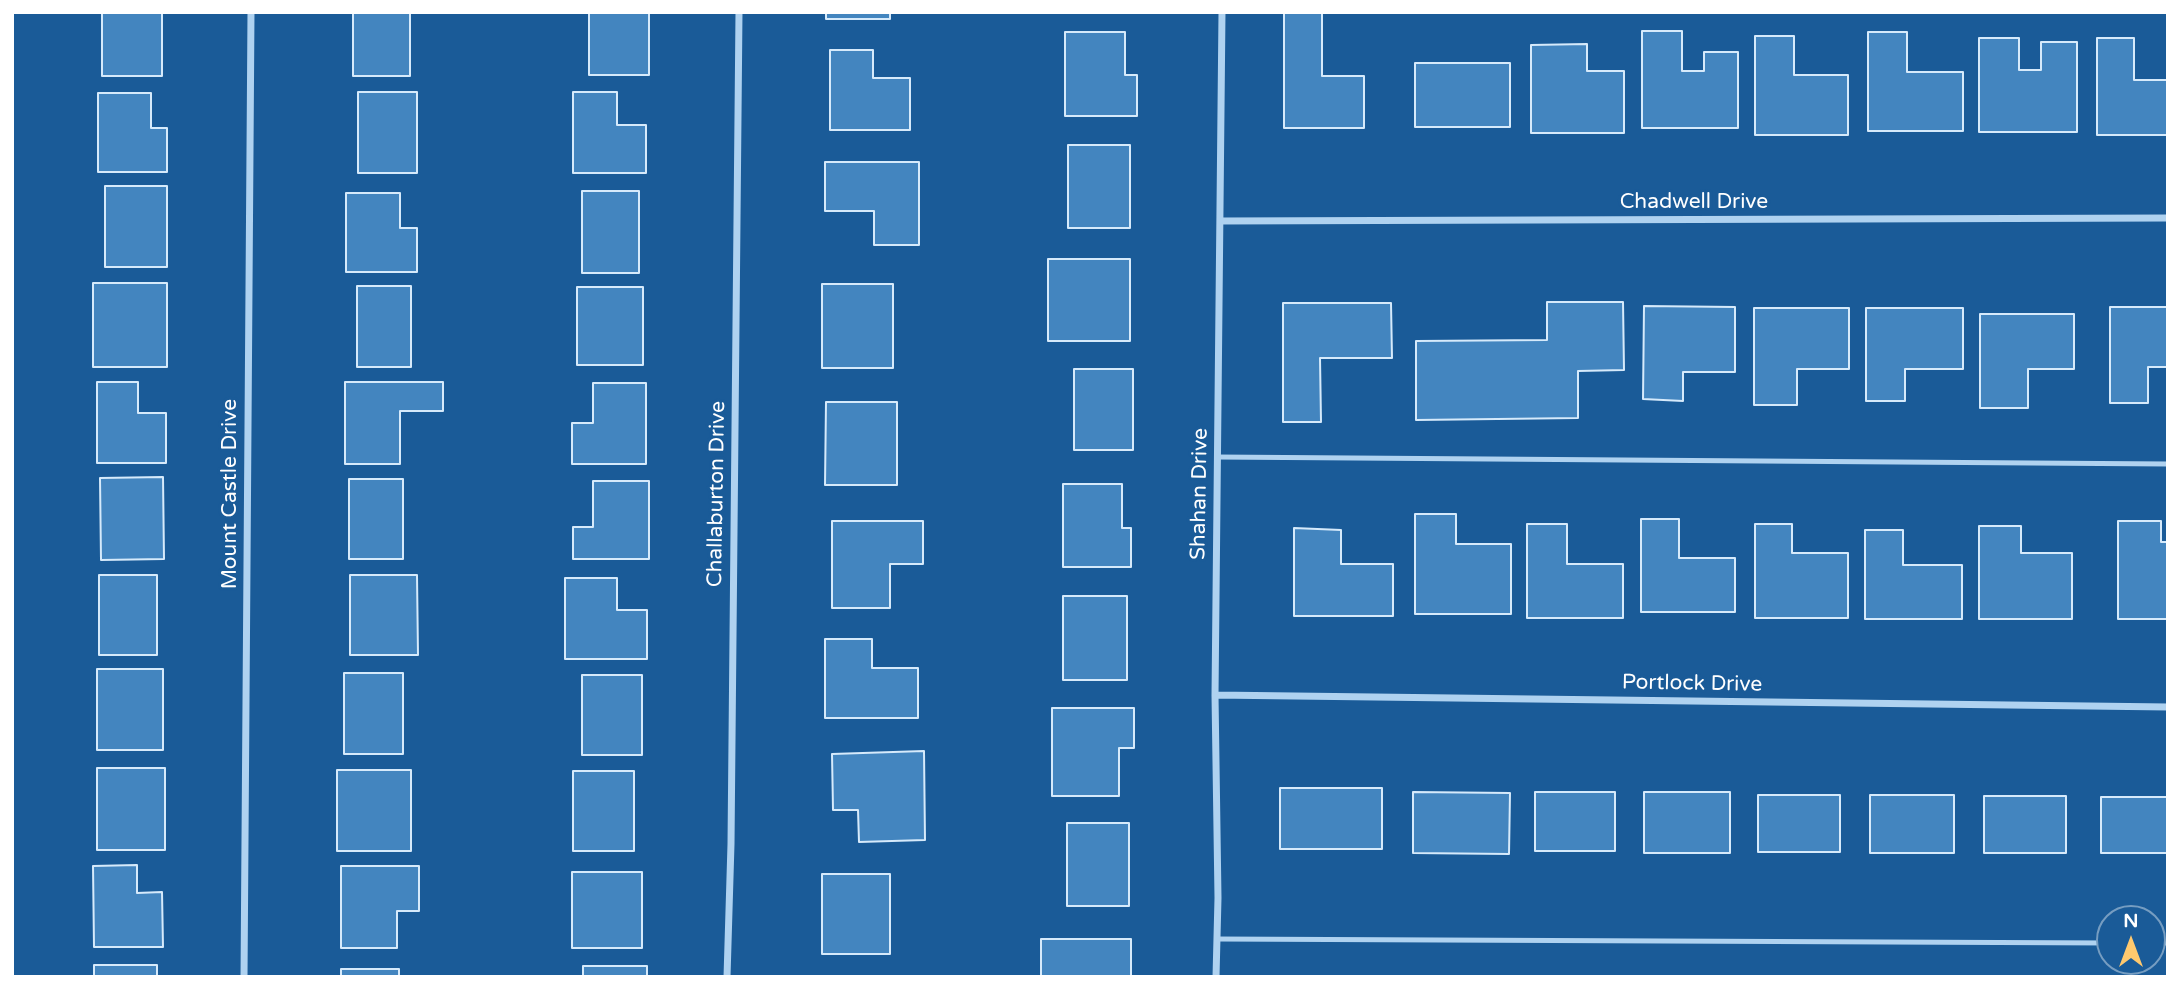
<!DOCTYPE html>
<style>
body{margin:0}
#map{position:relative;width:2180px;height:989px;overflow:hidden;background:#1a5b98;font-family:"Varela Round",sans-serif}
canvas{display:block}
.frame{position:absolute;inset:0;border:14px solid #fff;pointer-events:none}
.north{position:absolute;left:2096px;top:905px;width:70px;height:70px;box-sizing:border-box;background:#1a5b98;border:2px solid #769dc1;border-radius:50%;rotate:0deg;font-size:19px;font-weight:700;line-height:28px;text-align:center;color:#fff}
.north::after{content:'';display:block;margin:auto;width:24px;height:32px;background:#ffc96e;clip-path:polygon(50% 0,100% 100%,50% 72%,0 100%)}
</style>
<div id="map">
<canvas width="2180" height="989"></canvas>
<div class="frame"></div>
<div class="north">N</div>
</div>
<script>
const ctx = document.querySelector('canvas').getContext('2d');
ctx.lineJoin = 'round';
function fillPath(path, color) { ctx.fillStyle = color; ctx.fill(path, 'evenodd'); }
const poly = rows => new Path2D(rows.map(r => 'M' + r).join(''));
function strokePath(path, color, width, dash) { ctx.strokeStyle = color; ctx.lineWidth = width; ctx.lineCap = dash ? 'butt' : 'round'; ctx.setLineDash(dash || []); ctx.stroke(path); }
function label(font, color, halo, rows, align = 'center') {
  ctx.font = font + ' "Varela Round",sans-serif'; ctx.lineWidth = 6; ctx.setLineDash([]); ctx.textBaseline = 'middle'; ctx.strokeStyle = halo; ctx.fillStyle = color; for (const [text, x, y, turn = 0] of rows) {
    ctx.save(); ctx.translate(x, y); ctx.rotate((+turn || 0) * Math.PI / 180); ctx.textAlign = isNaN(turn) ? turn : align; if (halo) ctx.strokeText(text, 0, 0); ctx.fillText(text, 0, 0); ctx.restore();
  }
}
const building = poly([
 [102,12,162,12,162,76,102,76,102,12],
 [353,12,410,12,410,76,353,76,353,12],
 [589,12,649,12,649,75,589,75,589,12],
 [826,12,890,12,890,19,826,19,826,12],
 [1284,12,1322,12,1322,76,1364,76,1364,128,1284,128,1284,12],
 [1642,31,1682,31,1682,71,1704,71,1704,52,1738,52,1738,128,1642,128,1642,31],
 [1065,32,1125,32,1125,75,1137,75,1137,116,1065,116,1065,32],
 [1868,32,1907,32,1907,72,1963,72,1963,131,1868,131,1868,32],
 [1755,36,1794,36,1794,75,1848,75,1848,135,1755,135,1755,36],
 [1979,38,2019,38,2019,70,2041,70,2041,42,2077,42,2077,132,1979,132,1979,38],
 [2097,38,2134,38,2134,80,2168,80,2168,135,2097,135,2097,38],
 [1587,44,1587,71,1624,71,1624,133,1531,133,1531,45,1587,44],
 [830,50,873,50,873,78,910,78,910,130,830,130,830,50],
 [1415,63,1510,63,1510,127,1415,127,1415,63],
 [358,92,417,92,417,173,358,173,358,92],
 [573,92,617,92,617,125,646,125,646,173,573,173,573,92],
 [98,93,151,93,151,128,167,128,167,172,98,172,98,93],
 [1068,145,1130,145,1130,228,1068,228,1068,145],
 [825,162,919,162,919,245,874,245,874,211,825,211,825,162],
 [105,186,167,186,167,267,105,267,105,186],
 [582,191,639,191,639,273,582,273,582,191],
 [346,193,400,193,400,228,417,228,417,272,346,272,346,193],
 [1048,259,1130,259,1130,341,1048,341,1048,259],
 [93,283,167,283,167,367,93,367,93,283],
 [822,284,893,284,893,368,822,368,822,284],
 [357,286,411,286,411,367,357,367,357,286],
 [577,287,643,287,643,365,577,365,577,287],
 [1547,302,1623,302,1624,370,1578,371,1578,418,1416,420,1416,341,1547,340,1547,302],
 [1283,303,1391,303,1392,358,1320,358,1321,422,1283,422,1283,303],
 [1644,306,1735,307,1735,372,1683,372,1683,401,1643,399,1644,306],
 [2110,307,2168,307,2168,367,2148,367,2148,403,2110,403,2110,307],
 [1754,308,1849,308,1849,369,1797,369,1797,405,1754,405,1754,308],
 [1866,308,1963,308,1963,369,1905,369,1905,401,1866,401,1866,308],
 [1980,314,2074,314,2074,369,2028,369,2028,408,1980,408,1980,314],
 [1074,369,1133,369,1133,450,1074,450,1074,369],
 [97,382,138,382,138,413,166,413,166,463,97,463,97,382],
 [345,382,443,382,443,411,400,411,400,464,345,464,345,382],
 [593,383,646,383,646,464,572,464,572,423,593,423,593,383],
 [826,402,897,402,897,485,825,485,826,402],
 [163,477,164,559,101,560,100,478,163,477],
 [349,479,403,479,403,559,349,559,349,479],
 [593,481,649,481,649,559,573,559,573,527,593,527,593,481],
 [1063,484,1122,484,1122,528,1131,528,1131,567,1063,567,1063,484],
 [1415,514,1456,514,1456,544,1511,544,1511,614,1415,614,1415,514],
 [1641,519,1679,519,1679,558,1735,558,1735,612,1641,612,1641,519],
 [832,521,923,521,923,564,890,564,890,608,832,608,832,521],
 [2118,521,2161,521,2161,542,2168,542,2168,619,2118,619,2118,521],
 [1527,524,1567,524,1567,564,1623,564,1623,618,1527,618,1527,524],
 [1755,524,1792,524,1792,553,1848,553,1848,618,1755,618,1755,524],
 [1979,526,2021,526,2021,553,2072,553,2072,619,1979,619,1979,526],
 [1294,528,1341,530,1341,564,1393,564,1393,616,1294,616,1294,528],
 [1865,530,1903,530,1903,565,1962,565,1962,619,1865,619,1865,530],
 [99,575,157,575,157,655,99,655,99,575],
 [350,575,417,575,418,655,350,655,350,575],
 [565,578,617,578,617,610,647,610,647,659,565,659,565,578],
 [1063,596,1127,596,1127,680,1063,680,1063,596],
 [825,639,872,639,872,668,918,668,918,718,825,718,825,639],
 [97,669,163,669,163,750,97,750,97,669],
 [344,673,403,673,403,754,344,754,344,673],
 [582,675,642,675,642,755,582,755,582,675],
 [1052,708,1134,708,1134,748,1119,748,1119,796,1052,796,1052,708],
 [924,751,925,840,859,842,858,810,833,810,832,754,924,751],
 [97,768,165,768,165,850,97,850,97,768],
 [337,770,411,770,411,851,337,851,337,770],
 [573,771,634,771,634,851,573,851,573,771],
 [1280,788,1382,788,1382,849,1280,849,1280,788],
 [1413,792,1510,793,1509,854,1413,853,1413,792],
 [1535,792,1615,792,1615,851,1535,851,1535,792],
 [1644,792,1730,792,1730,853,1644,853,1644,792],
 [1758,795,1840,795,1840,852,1758,852,1758,795],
 [1870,795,1954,795,1954,853,1870,853,1870,795],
 [1984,796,2066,796,2066,853,1984,853,1984,796],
 [2101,797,2168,797,2168,853,2101,853,2101,797],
 [1067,823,1129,823,1129,906,1067,906,1067,823],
 [137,865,137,893,162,892,163,947,94,947,93,866,137,865],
 [341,866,419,866,419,911,397,911,397,948,341,948,341,866],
 [572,872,642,872,642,948,572,948,572,872],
 [822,874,890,874,890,954,822,954,822,874],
 [1041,939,1131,939,1131,977,1041,977,1041,939],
 [94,965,157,965,157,977,94,977,94,965],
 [583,966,647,966,647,977,583,977,583,966],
 [341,969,399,969,399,977,341,977,341,969]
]);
fillPath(building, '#4385bf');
strokePath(building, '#d6eafb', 2);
strokePath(poly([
 [1217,457,2168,464],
 [1217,939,2110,943],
 [2152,943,2168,943]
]), '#afd2f0', 5);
strokePath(poly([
 [1220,221,2168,218],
 [1215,695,2168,707],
 [244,977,251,12],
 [727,977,731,844,739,12],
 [1216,977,1218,898,1215,695,1222,12]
]), '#afd2f0', 7);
label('21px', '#fff', '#1a5b98', [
 ["Chadwell Drive",1694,202],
 ["Mount Castle Drive",230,494,-90],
 ["Challaburton Drive",717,494,-89],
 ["Shahan Drive",1200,494,-89],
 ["Portlock Drive",1692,684,1]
]);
</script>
